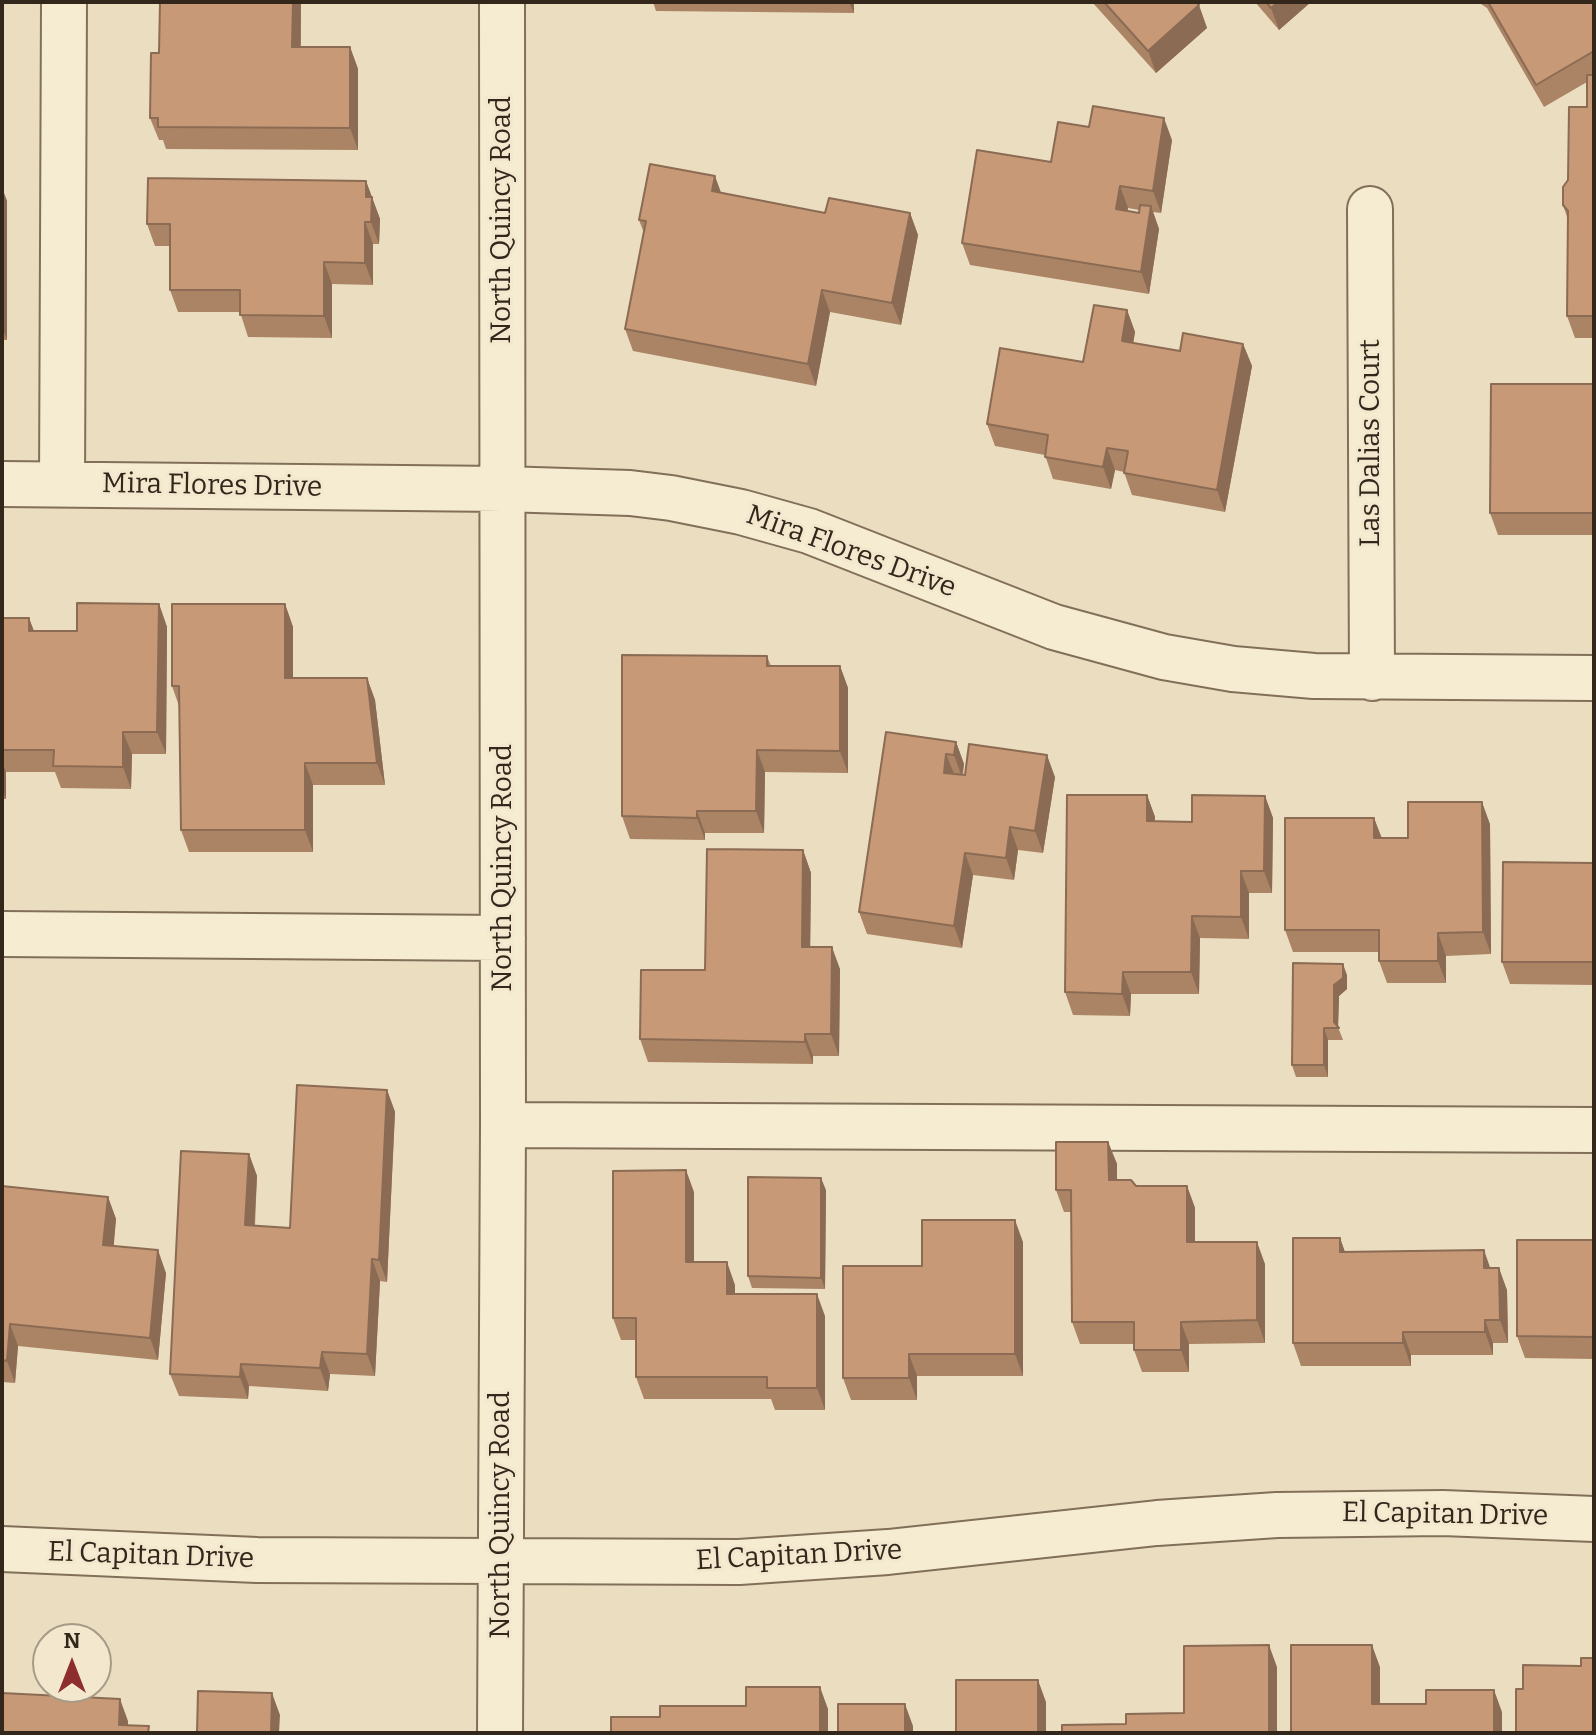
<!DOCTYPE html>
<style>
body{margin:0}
#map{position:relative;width:1596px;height:1735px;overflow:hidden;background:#ebdec0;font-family:Bitter,serif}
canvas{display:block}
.frame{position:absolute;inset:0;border:4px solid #33271c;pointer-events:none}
.north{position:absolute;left:32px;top:1623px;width:80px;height:80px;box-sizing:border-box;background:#f3e8ce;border:2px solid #a69b87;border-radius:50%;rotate:0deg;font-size:22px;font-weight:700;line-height:32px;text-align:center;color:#33271c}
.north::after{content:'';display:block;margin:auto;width:28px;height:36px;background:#8d2d2d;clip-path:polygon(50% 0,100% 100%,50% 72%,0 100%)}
</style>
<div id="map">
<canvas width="1596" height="1735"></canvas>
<div class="frame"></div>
<div class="north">N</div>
</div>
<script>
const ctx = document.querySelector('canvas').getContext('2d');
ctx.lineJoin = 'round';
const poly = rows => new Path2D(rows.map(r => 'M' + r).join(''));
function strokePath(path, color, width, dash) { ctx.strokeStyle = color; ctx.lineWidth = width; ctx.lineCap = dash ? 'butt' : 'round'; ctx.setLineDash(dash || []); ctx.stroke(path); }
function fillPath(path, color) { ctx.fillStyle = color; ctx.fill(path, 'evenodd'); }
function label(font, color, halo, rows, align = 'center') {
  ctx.font = font + ' Bitter,serif'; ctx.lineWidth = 6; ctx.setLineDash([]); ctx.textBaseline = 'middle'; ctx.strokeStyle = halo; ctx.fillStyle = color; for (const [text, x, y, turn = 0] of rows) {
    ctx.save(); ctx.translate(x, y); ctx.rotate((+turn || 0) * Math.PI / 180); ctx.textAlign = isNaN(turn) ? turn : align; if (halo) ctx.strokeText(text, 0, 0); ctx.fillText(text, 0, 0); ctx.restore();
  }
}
const minor = poly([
 [1370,209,1372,678],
 [2,484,503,489,630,493,671,498,741,512,809,531,1054,627,1164,657,1233,669,1314,676,1594,678],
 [62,484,64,2],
 [2,934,503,938],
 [503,1125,1594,1130],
 [2,1549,257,1560,739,1562,888,1552,1157,1523,1277,1515,1443,1513,1594,1519],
 [500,1733,503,1125,502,2]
]);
strokePath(minor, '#826f59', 48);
strokePath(minor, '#f6ecd2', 44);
fillPath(poly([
 [160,2,301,2,301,47,350,47,358,69,358,150,166,149,163,140,159,140,150,118,159,53],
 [653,2,854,2,854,13,656,11],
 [1092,2,1200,2,1198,4,1207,28,1156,73],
 [1255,2,1311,2,1279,30],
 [1478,2,1594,2,1594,338,1575,338,1567,316,1568,220,1563,205,1587,107,1587,82,1544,107,1487,8],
 [1172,140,1161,213,1153,212,1159,229,1149,294,970,265,962,243],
 [1128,208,1139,210,1139,213,1127,211],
 [366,181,380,219,379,244,373,244,373,285,332,284,332,338,248,337,240,312,178,312,170,290,170,246,155,246,147,224],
 [2,188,7,201,7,340,2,340],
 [721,193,825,213,910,213,918,235,901,325,830,312,816,386,633,351,625,329,644,233,639,220],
 [1127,310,1135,332,1133,343,1180,351,1243,344,1252,366,1225,512,1132,495,1124,472,1115,470,1111,489,1053,479,1045,455,995,446,987,424,1083,362],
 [1594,384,1594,535,1498,535,1490,513],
 [159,604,167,627,166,754,132,754,131,789,61,788,55,772,6,772,6,799,2,799,2,618,29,618,34,631,77,631],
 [285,604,293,627,293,678,367,678,375,700,385,785,313,785,313,852,189,852,181,830,179,706,172,686],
 [767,656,771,666,840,666,848,688,848,773,765,772,764,833,705,833,705,840,630,839,622,816],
 [886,732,956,742,964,764,963,775,1055,777,1043,853,1018,850,1014,880,973,875,962,948,867,934,859,912],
 [1147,795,1155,817,1155,821,1192,822,1265,796,1273,818,1272,893,1249,893,1249,939,1200,938,1199,994,1131,994,1130,1016,1073,1015,1065,992],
 [1374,818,1382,838,1408,838,1490,824,1491,954,1446,956,1446,983,1387,983,1379,961,1379,952,1293,952,1285,930],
 [803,850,811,873,810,947,840,969,839,1056,813,1056,813,1064,648,1062,640,1039,705,970],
 [1594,863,1594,985,1510,984,1502,962],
 [1347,975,1347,989,1339,996,1338,1027,1343,1040,1328,1040,1328,1077,1296,1077,1292,1065],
 [387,1090,395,1112,387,1282,380,1281,375,1376,330,1374,328,1391,249,1386,248,1399,179,1396,170,1374,249,1154,257,1176,255,1226,290,1228],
 [1108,1142,1117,1164,1117,1180,1136,1186,1187,1186,1195,1208,1195,1242,1265,1264,1265,1343,1189,1344,1189,1372,1142,1372,1134,1350,1134,1344,1080,1344,1072,1322,1071,1212,1064,1212,1056,1190],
 [2,1186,108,1197,116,1219,113,1246,166,1273,158,1360,18,1346,15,1383,2,1382],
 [826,1190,825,1289,752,1288,748,1276],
 [694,1192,694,1262,735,1285,735,1294,825,1316,825,1410,775,1410,771,1399,644,1399,636,1377,636,1340,621,1340,613,1318],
 [1340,1238,1345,1252,1490,1268,1507,1290,1508,1343,1493,1343,1493,1355,1411,1355,1411,1366,1301,1366,1293,1343],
 [1594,1240,1594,1359,1525,1358,1517,1336],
 [1023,1242,1023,1376,917,1376,917,1400,851,1400,843,1378,922,1266]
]), '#ab8466');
fillPath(poly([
 [293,2,301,2,300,69,292,47],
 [849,2,854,2,854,13],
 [1278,2,1311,2,1279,30,1271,8],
 [1199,5,1207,28,1156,73,1148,51],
 [350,47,358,69,358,150,350,128],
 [1164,118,1172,140,1161,213,1153,191],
 [715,176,723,198,712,191],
 [366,181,380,219,379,244,371,222,366,197],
 [1120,186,1128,208,1124,231,1116,209],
 [2,188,7,201,7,340,2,326],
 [1151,206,1159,229,1149,294,1141,272],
 [910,213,918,235,901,325,892,303],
 [365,222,373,244,373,285,365,263],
 [324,262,332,284,332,338,324,316],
 [822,290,830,312,816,386,808,364],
 [1127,310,1135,332,1130,363,1122,341],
 [1243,344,1252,366,1225,512,1217,490],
 [1107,448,1115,470,1111,489,1103,467],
 [159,604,167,627,166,754,157,732],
 [285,604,293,627,293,700,285,678],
 [29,618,37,640,29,631],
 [840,666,848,688,848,773,840,751],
 [367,678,375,700,385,785,377,763],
 [123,732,132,754,131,789,123,767],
 [956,742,964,764,962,777,954,755],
 [757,750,765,772,764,833,756,811],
 [946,754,955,776,944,773],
 [1047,755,1055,777,1043,853,1035,831],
 [2,761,6,772,6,799,2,788],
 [305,763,313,785,313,852,305,830],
 [1147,795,1155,817,1155,843,1147,821],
 [1265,796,1273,818,1272,893,1264,871],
 [1482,802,1490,824,1491,954,1483,932],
 [697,811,705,833,705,840,697,818],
 [1374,818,1382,840,1374,838],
 [1010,827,1018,850,1014,880,1006,858],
 [803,850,811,873,810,969,802,947],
 [965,853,973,875,962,948,954,926],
 [1241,871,1249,893,1249,939,1241,917],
 [1192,916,1200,938,1199,994,1191,972],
 [1438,933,1446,956,1446,983,1438,961],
 [832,947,840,969,839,1056,831,1034],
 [1343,964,1347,975,1347,989,1339,996,1338,1028,1334,1022,1334,985],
 [1123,972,1131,994,1130,1016,1122,994],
 [1324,1028,1328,1040,1328,1077,1324,1065],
 [805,1034,813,1056,813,1064,805,1042],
 [387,1090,395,1112,387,1282,379,1260],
 [1108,1142,1117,1164,1117,1203,1109,1180],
 [249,1154,257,1176,253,1247,245,1225],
 [686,1170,694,1192,694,1285,686,1262],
 [821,1178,826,1190,825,1289,821,1278],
 [1187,1186,1195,1208,1195,1264,1187,1242],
 [108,1197,116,1219,112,1267,103,1245],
 [1015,1220,1023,1242,1023,1376,1015,1354],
 [1340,1238,1348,1261,1340,1252],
 [1257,1242,1265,1264,1265,1343,1257,1320],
 [158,1250,166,1273,158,1360,150,1338],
 [1484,1250,1492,1273,1484,1268],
 [372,1259,380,1281,375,1376,367,1354],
 [727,1262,735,1285,735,1316,727,1294],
 [1499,1268,1507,1290,1508,1343,1500,1320],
 [817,1294,825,1316,825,1410,817,1388],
 [1485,1320,1493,1343,1493,1355,1485,1332],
 [1181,1322,1189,1344,1189,1372,1181,1350],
 [10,1324,18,1346,15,1383,7,1361],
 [1403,1332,1411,1355,1411,1366,1403,1343],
 [322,1352,330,1374,328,1391,320,1368],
 [909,1354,917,1376,917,1400,909,1378],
 [241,1364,249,1386,248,1399,240,1377],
 [1269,1645,1277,1667,1277,1733,1269,1733],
 [1372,1645,1380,1667,1380,1726,1372,1704],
 [1038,1680,1046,1702,1046,1733,1038,1733],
 [820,1687,828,1709,828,1733,820,1733],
 [1494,1690,1502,1712,1502,1733,1494,1733],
 [272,1693,280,1715,279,1733,271,1733],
 [120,1699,128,1721,128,1733,119,1725],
 [905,1704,913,1726,913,1733,905,1733]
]), '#8b6b53');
const building = poly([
 [160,2,293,2,292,47,350,47,350,128,158,127,158,118,150,118,151,53,159,53,160,2],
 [1104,2,1196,2,1199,5,1148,51,1104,2],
 [1266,2,1278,2,1271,8,1266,2],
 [1488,2,1594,2,1594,51,1536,85,1488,2],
 [1587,75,1594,75,1594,316,1567,316,1568,211,1563,205,1563,187,1568,180,1569,107,1587,107,1587,75],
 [1093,106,1164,118,1153,191,1120,186,1116,209,1139,213,1140,205,1151,206,1141,272,962,243,977,150,1051,162,1058,122,1089,127,1093,106],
 [650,164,715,176,712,191,825,213,829,198,910,213,892,303,822,290,808,364,625,329,646,221,639,220,650,164],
 [148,178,366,181,366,197,372,197,371,222,365,222,365,263,324,262,324,316,240,315,240,290,170,290,170,224,147,224,148,178],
 [1094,305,1127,310,1122,341,1180,351,1183,333,1243,344,1217,490,1124,473,1128,451,1107,448,1103,467,1045,457,1048,435,987,424,1000,348,1083,362,1094,305],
 [1491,384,1594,384,1594,513,1490,513,1491,384],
 [77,603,159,604,157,732,123,732,123,767,53,766,54,750,2,750,2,618,29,618,29,631,77,631,77,603],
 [172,604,285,604,285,678,367,678,377,763,305,763,305,830,181,830,179,686,172,686,172,604],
 [622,655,767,656,767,666,840,666,840,751,757,750,756,811,697,811,697,818,622,816,622,655],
 [886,732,956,742,954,755,946,754,944,773,965,775,969,744,1047,755,1035,831,1010,827,1006,858,965,853,954,926,859,912,886,732],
 [1067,795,1147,795,1147,821,1192,822,1192,795,1265,796,1264,871,1241,871,1241,917,1192,916,1191,972,1123,972,1122,994,1065,992,1067,795],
 [1408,802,1482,802,1483,932,1438,933,1438,961,1379,961,1379,930,1285,930,1285,818,1374,818,1374,838,1408,838,1408,802],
 [707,849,803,850,802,947,832,947,831,1034,805,1034,805,1042,640,1039,641,970,705,970,707,849],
 [1503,862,1594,863,1594,962,1502,962,1503,862],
 [1293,963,1343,964,1343,978,1334,985,1334,1022,1339,1028,1324,1028,1324,1065,1292,1065,1293,963],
 [297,1085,387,1090,379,1260,372,1259,367,1354,322,1352,320,1368,241,1364,240,1377,170,1374,181,1151,249,1154,245,1225,290,1228,297,1085],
 [1056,1142,1108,1142,1109,1180,1131,1180,1136,1186,1187,1186,1187,1242,1257,1242,1257,1320,1181,1322,1181,1350,1134,1350,1134,1322,1072,1322,1071,1190,1056,1190,1056,1142],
 [686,1170,686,1262,727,1262,727,1294,817,1294,817,1388,767,1388,767,1377,636,1377,636,1318,613,1318,613,1171,686,1170],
 [748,1177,821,1178,821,1278,748,1276,748,1177],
 [2,1186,108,1197,103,1245,158,1250,150,1338,10,1324,7,1361,2,1360,2,1186],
 [922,1220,1015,1220,1015,1354,909,1354,909,1378,843,1378,843,1266,922,1266,922,1220],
 [1293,1238,1340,1238,1340,1252,1484,1250,1484,1268,1499,1268,1500,1320,1485,1320,1485,1332,1403,1332,1403,1343,1293,1343,1293,1238],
 [1517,1240,1594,1240,1594,1337,1517,1336,1517,1240],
 [1269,1645,1269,1733,1062,1733,1062,1725,1126,1724,1126,1714,1184,1713,1184,1646,1269,1645],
 [1291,1645,1372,1645,1372,1704,1426,1704,1426,1690,1494,1690,1494,1733,1291,1733,1291,1645],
 [1581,1658,1594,1658,1594,1733,1516,1733,1516,1689,1523,1689,1523,1665,1581,1666,1581,1658],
 [956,1680,1038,1680,1038,1733,956,1733,956,1680],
 [746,1687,820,1687,820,1733,611,1733,611,1717,660,1717,660,1706,746,1706,746,1687],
 [198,1691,272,1693,271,1733,197,1733,198,1691],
 [2,1693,120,1699,119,1725,149,1726,148,1733,2,1733,2,1693],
 [838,1704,905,1704,905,1733,838,1733,838,1704]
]);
fillPath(building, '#c79977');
strokePath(building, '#8b6b53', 2);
label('28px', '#33271c', '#f3e8ce', [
 ["North Quincy Road",502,220,-90],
 ["Las Dalias Court",1371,443,-90],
 ["Mira Flores Drive",212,486,1],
 ["Mira Flores Drive",851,552,20],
 ["North Quincy Road",503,868,-90],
 ["North Quincy Road",501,1515,-90],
 ["El Capitan Drive",1445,1515,1],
 ["El Capitan Drive",151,1556,2],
 ["El Capitan Drive",799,1556,-3]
]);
</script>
